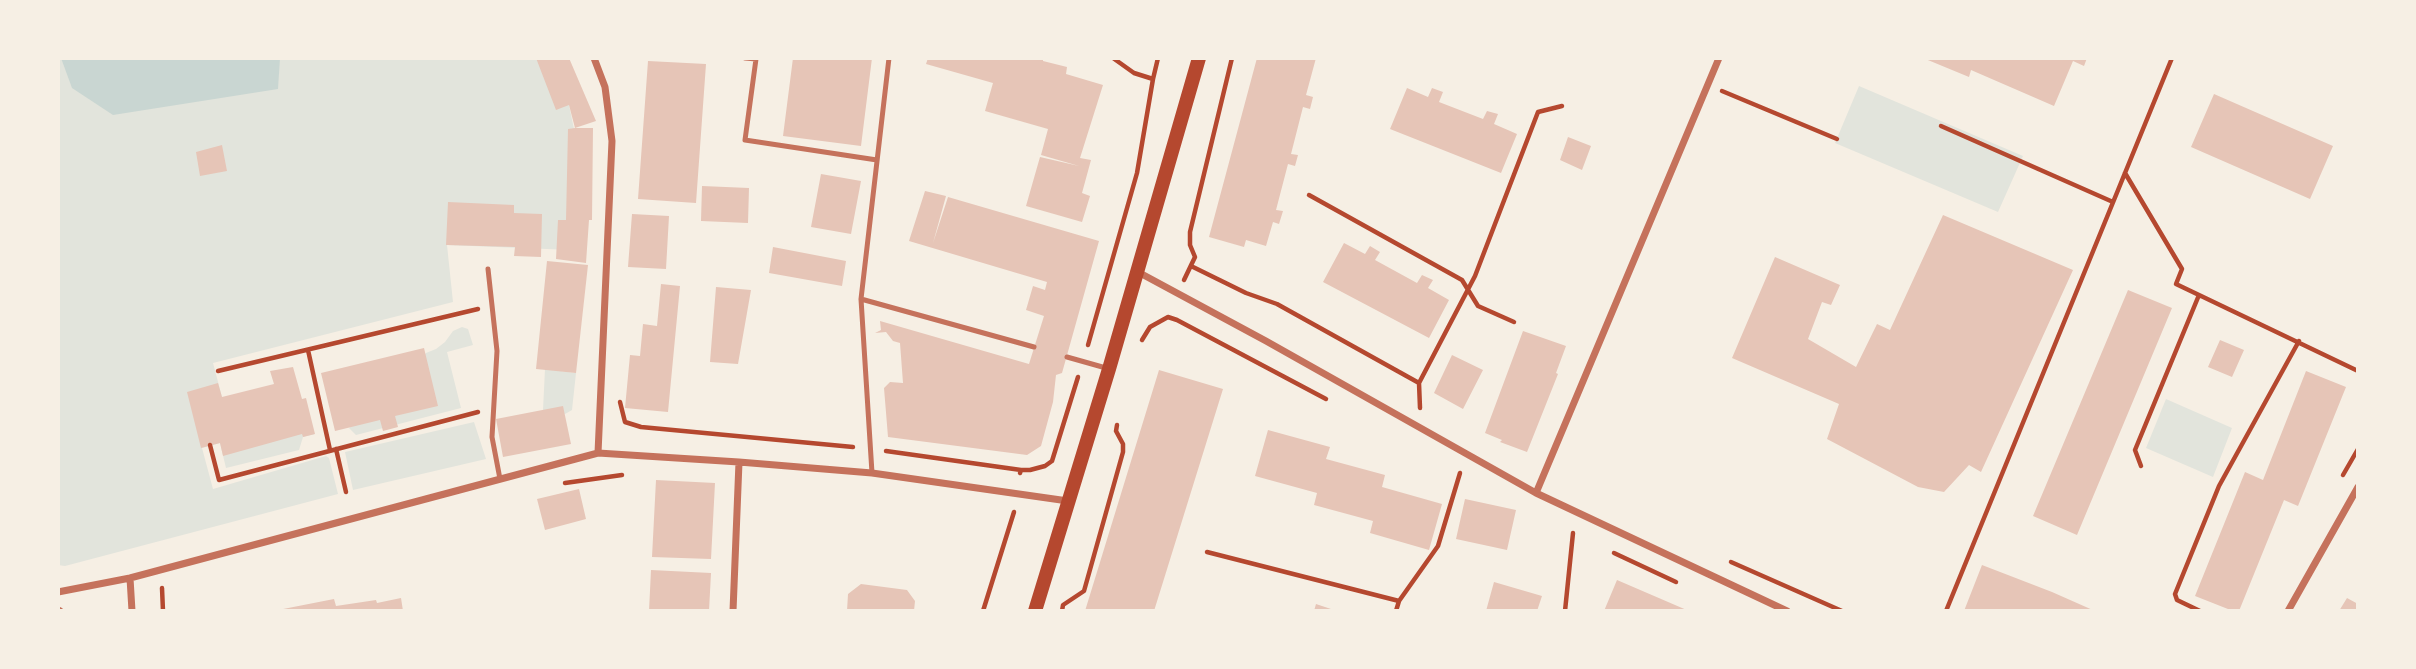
<!DOCTYPE html>
<style>
body{margin:0}
#map{position:relative;width:2416px;height:669px;overflow:hidden;background:#f6efe4;font-family:"Zilla Slab",serif}
canvas{display:block}
.frame{position:absolute;inset:0;border:60px solid #f6efe4;pointer-events:none}
</style>
<div id="map">
<canvas width="2416" height="669"></canvas>
<div class="frame"></div>
</div>
<script>
const ctx = document.querySelector('canvas').getContext('2d');
ctx.lineJoin = 'round';
function fillPath(path, color) { ctx.fillStyle = color; ctx.fill(path, 'evenodd'); }
const poly = rows => new Path2D(rows.map(r => 'M' + r).join(''));
function strokePath(path, color, width, dash) { ctx.strokeStyle = color; ctx.lineWidth = width; ctx.lineCap = dash ? 'butt' : 'round'; ctx.setLineDash(dash || []); ctx.stroke(path); }
fillPath(poly([
 [58,58,549,58,569,105,580,158,572,250,447,245,453,302,213,363,222,397,315,434,303,437,299,450,226,468,220,443,202,448,213,489,326,456,329,458,338,494,65,566,58,565],
 [1859,86,2023,156,1998,212,1835,143],
 [462,327,468,329,473,345,447,352,461,408,356,435,349,428,426,353,436,349,445,342,453,331],
 [545,369,576,373,572,410,565,414,543,410],
 [2166,399,2232,428,2213,477,2146,448],
 [474,422,486,459,353,490,345,452]
]), '#e2e4dc');
fillPath(poly([
 [61,58,280,58,278,89,113,115,72,88]
]), '#c9d6d2');
fillPath(poly([
 [536,58,569,58,596,121,575,128,593,128,592,220,589,220,586,263,556,259,558,220,566,220,568,129,575,128,569,105,556,110],
 [793,58,872,58,861,146,783,136],
 [928,58,1043,58,1043,61,1067,67,1066,74,1103,85,1080,158,1091,160,1082,193,1090,196,1082,222,1026,206,1040,157,1079,166,1041,155,1048,129,985,111,993,83,926,64],
 [1257,58,1316,58,1306,95,1313,97,1310,109,1303,107,1291,154,1298,155,1295,166,1288,164,1276,210,1283,211,1279,224,1273,222,1266,246,1246,240,1244,247,1209,237],
 [1923,58,2087,58,2084,66,2073,61,2054,106,1971,70,1969,77],
 [648,61,706,64,696,203,638,199],
 [1407,88,1428,97,1432,88,1443,92,1439,102,1483,119,1487,111,1498,114,1494,124,1517,134,1501,173,1390,129],
 [2214,94,2333,146,2310,199,2191,147],
 [1568,137,1591,146,1582,170,1560,160],
 [222,145,227,171,200,176,196,152],
 [821,174,861,181,851,234,811,227],
 [702,186,749,188,748,223,701,221],
 [925,191,946,196,933,243,948,197,1099,241,1062,373,1056,375,1053,402,1041,446,1027,455,888,437,884,388,890,382,903,383,900,343,893,341,886,332,875,333,881,330,880,321,1029,364,1044,316,1026,310,1033,286,1045,290,1047,282,909,241],
 [448,202,514,205,514,213,542,214,541,257,514,256,515,247,446,245],
 [632,214,669,216,666,269,628,267],
 [1943,215,2073,270,1981,472,1969,465,1944,492,1918,487,1827,439,1839,404,1732,358,1775,257,1840,285,1831,305,1822,302,1808,339,1856,367,1877,324,1890,330],
 [1344,243,1365,254,1370,246,1380,252,1375,260,1417,283,1422,275,1433,280,1428,288,1449,300,1429,338,1323,282],
 [773,247,846,261,842,286,769,273],
 [547,261,588,265,576,373,536,369],
 [661,284,680,286,668,412,625,408,630,355,640,356,643,324,657,326],
 [716,287,751,290,738,364,710,362],
 [2128,290,2172,308,2077,535,2033,516],
 [1523,331,1566,346,1556,373,1558,374,1527,452,1500,442,1502,440,1485,433],
 [2220,340,2244,350,2232,377,2208,367],
 [424,348,438,406,395,416,398,427,383,431,380,420,335,431,321,373],
 [1452,355,1483,370,1463,409,1434,393],
 [293,367,302,399,306,398,315,434,303,437,302,434,223,456,220,443,201,448,187,392,218,383,222,397,274,384,270,371],
 [1159,370,1223,389,1154,611,1085,611],
 [2306,371,2346,387,2298,506,2284,500,2239,611,2233,611,2195,596,2245,472,2263,480],
 [563,406,571,444,503,457,496,419],
 [1268,430,1330,447,1326,459,1385,475,1382,487,1442,504,1429,550,1370,533,1373,521,1314,505,1317,493,1255,476],
 [656,480,715,483,711,559,652,557],
 [579,489,586,519,545,530,537,499],
 [1465,499,1516,510,1507,550,1456,539],
 [1982,565,2052,592,2095,611,1964,611],
 [651,570,711,573,709,611,649,611],
 [1617,580,1689,611,1604,611],
 [1494,582,1542,596,1537,611,1486,611],
 [861,584,907,590,915,601,914,611,847,611,848,594],
 [401,598,403,611,273,611,334,599,336,606,376,600,377,603],
 [2347,598,2358,604,2358,611,2339,611],
 [1316,604,1337,611,1314,611]
]), '#e6c5b7');
strokePath(poly([
 [1153,79,1158,58],
 [1722,91,1837,139],
 [1941,126,2113,202],
 [2125,173,2182,269,2176,284,2358,371],
 [1309,195,1462,280,1478,306,1514,322],
 [1191,266,1246,293,1277,304,1419,383,1420,408],
 [1184,280,1195,257,1190,245,1190,232,1232,58],
 [1168,317,1177,320,1326,399],
 [1142,340,1150,327,1168,317],
 [1088,345,1137,173,1153,79,1134,73,1113,58],
 [308,350,330,450],
 [218,371,478,309],
 [1419,383,1475,276,1538,112,1562,106],
 [620,402,625,422,641,427,853,447],
 [210,445,219,480,478,412],
 [336,449,346,492],
 [886,451,1021,470],
 [2141,466,2135,450,2199,295],
 [1020,473,1021,470,1030,470,1045,466,1052,461,1078,377],
 [2343,475,2358,449],
 [565,483,622,475],
 [1207,552,1399,601],
 [1614,553,1676,582],
 [1731,562,1842,611],
 [162,588,163,611],
 [983,611,1014,512],
 [1062,611,1063,605,1084,591,1123,452,1123,444,1116,431,1117,425],
 [1396,611,1399,601,1438,546,1460,473],
 [1565,611,1573,533],
 [1946,611,2172,58],
 [2200,611,2177,600,2175,594,2219,486,2299,341]
]), '#b5482f', 4.5);
strokePath(poly([
 [745,58,756,59,745,140,877,160],
 [488,269,497,351,492,437,500,479],
 [861,299,1034,347],
 [1067,357,1106,368],
 [872,473,861,299,889,58]
]), '#c5725c', 5);
strokePath(poly([
 [594,58,605,87,612,141,598,453],
 [1138,272,1266,341,1536,493,1787,611],
 [1536,493,1719,58],
 [130,578,132,611],
 [58,592,130,578,598,453,739,462,872,473,1068,501],
 [58,610,60,611],
 [733,611,739,462],
 [2288,611,2358,487]
]), '#c5725c', 7);
strokePath(poly([
 [1035,611,1109,369,1199,58]
]), '#b5482f', 14);
</script>
